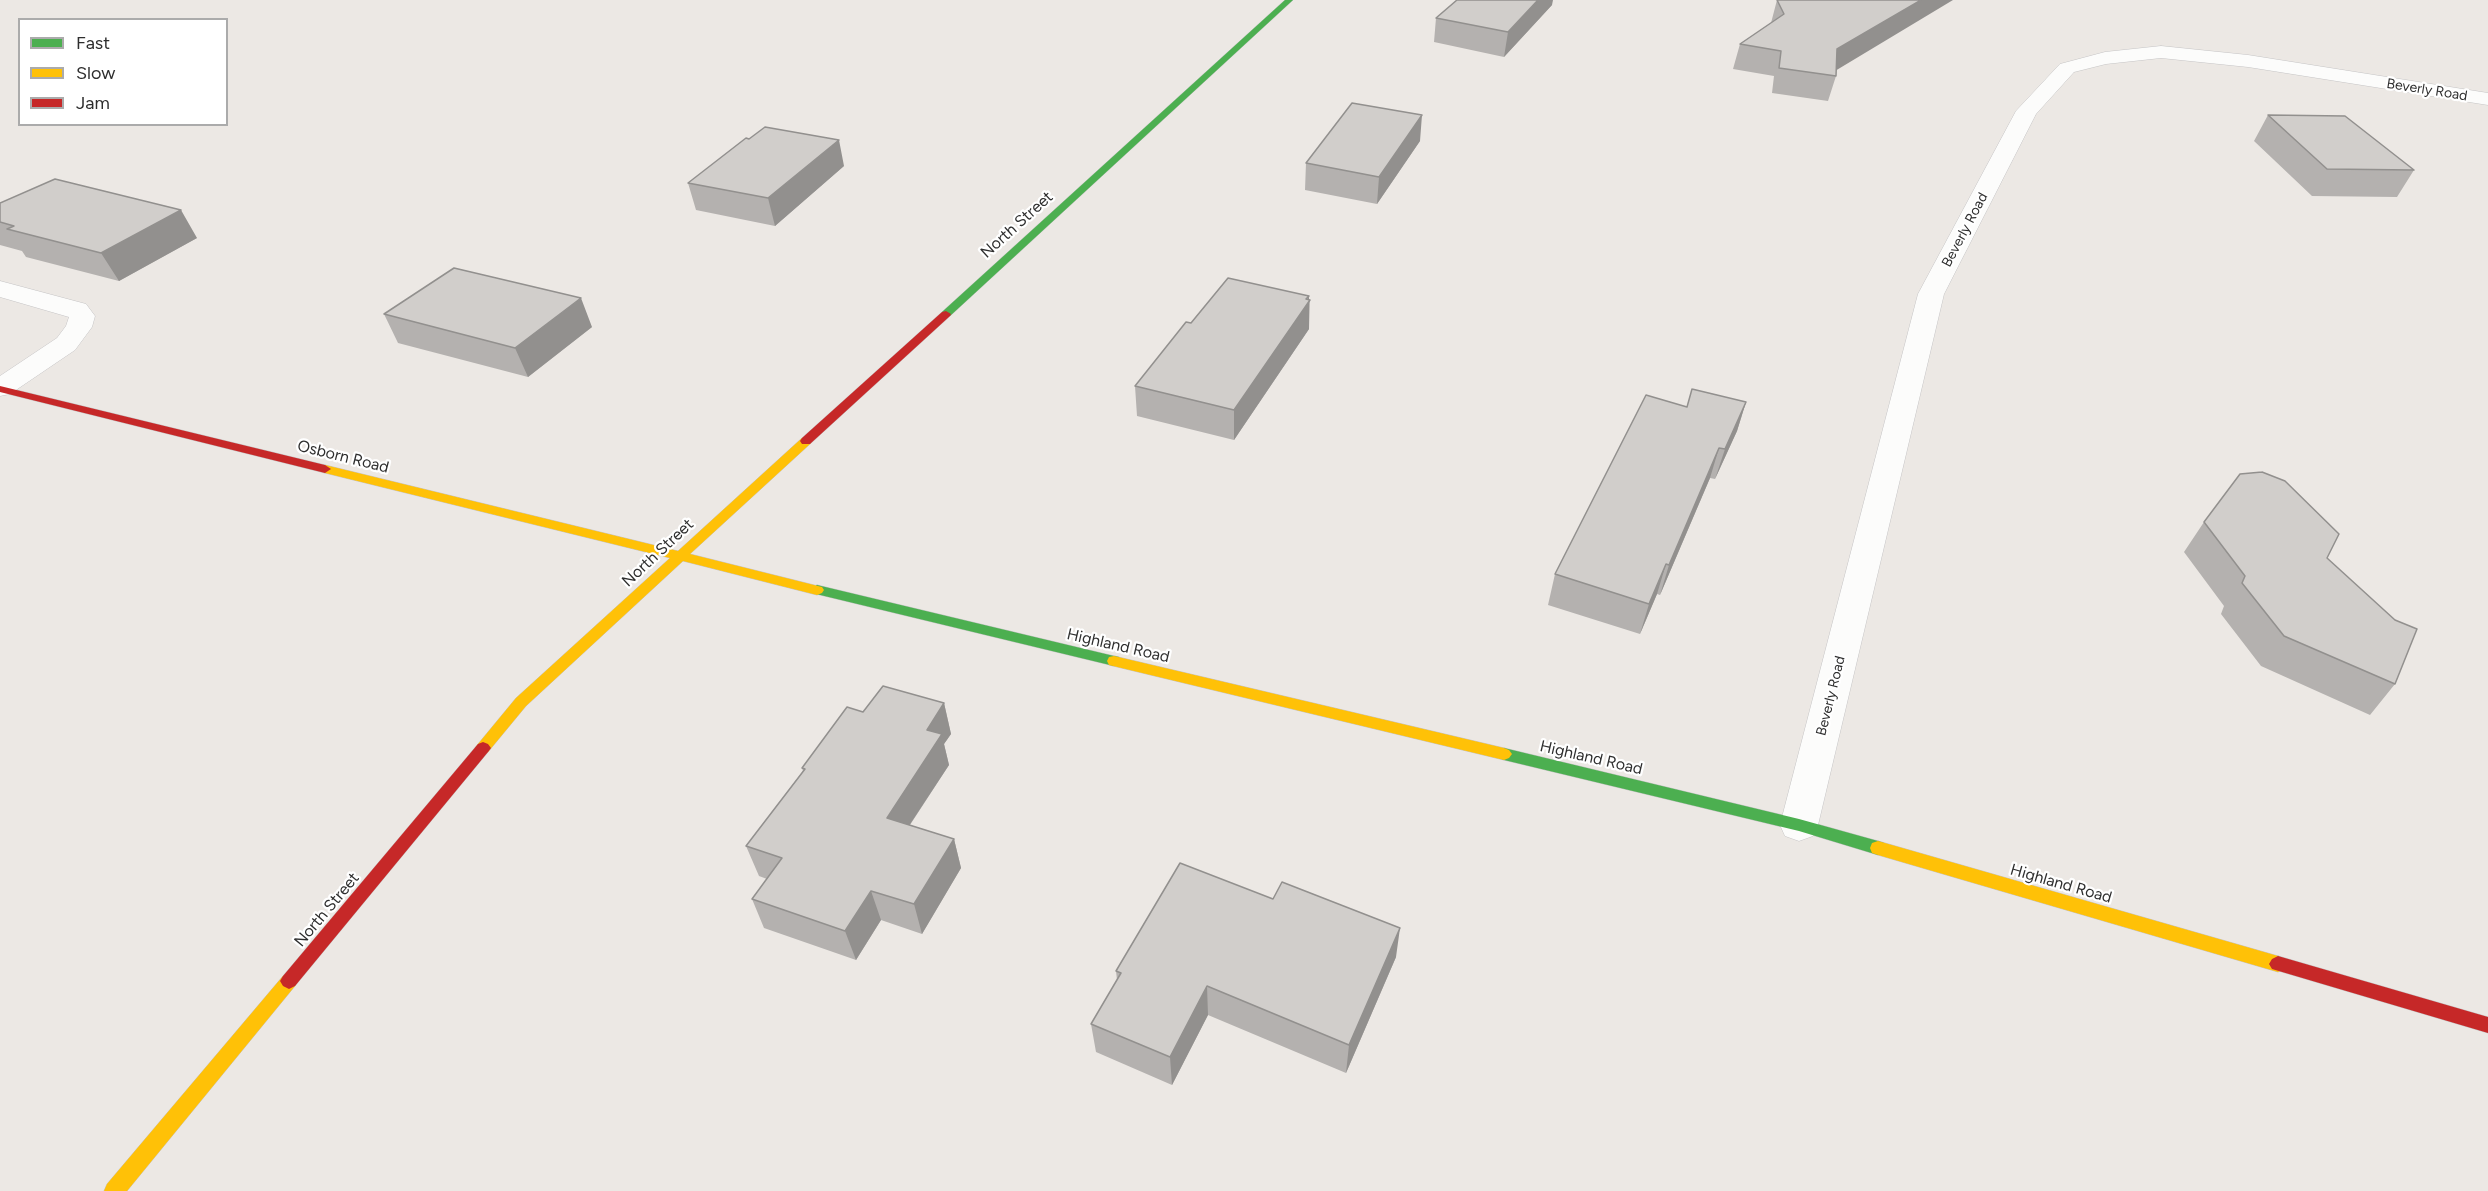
<!DOCTYPE html>
<style>
body{margin:0}
#map{position:relative;width:2488px;height:1191px;overflow:hidden;background:#ece8e4;font-family:Figtree,sans-serif}
canvas{display:block}
.legend{position:absolute;left:18px;top:18px;width:210px;height:108px;box-sizing:border-box;background:#fff;border:2px solid #ababab;margin:0;padding:8px 10px;list-style:none;font-size:18px;color:#2e2e2e}
.legend li{display:flex;align-items:center;gap:12px;height:30px}
.legend b{width:30px;border:2px solid #ababab}
</style>
<div id="map">
<canvas width="2488" height="1191"></canvas>
<ul class="legend">
<li><b style="height:8px;background:#4caf50"></b>Fast</li>
<li><b style="height:8px;background:#ffc107"></b>Slow</li>
<li><b style="height:8px;background:#c62828"></b>Jam</li>
</ul>
</div>
<script>
const ctx = document.querySelector('canvas').getContext('2d');
ctx.lineJoin = 'round';
const poly = rows => new Path2D(rows.map(r => 'M' + r).join(''));
function strokePath(path, color, width, dash) { ctx.strokeStyle = color; ctx.lineWidth = width; ctx.lineCap = dash ? 'butt' : 'round'; ctx.setLineDash(dash || []); ctx.stroke(path); }
function fillPath(path, color) { ctx.fillStyle = color; ctx.fill(path, 'evenodd'); }
function label(font, color, halo, rows, align = 'center') {
  ctx.font = font + ' Figtree,sans-serif'; ctx.lineWidth = 4.5; ctx.setLineDash([]); ctx.textBaseline = 'middle'; ctx.strokeStyle = halo; ctx.fillStyle = color; for (const [text, x, y, turn = 0] of rows) {
    ctx.save(); ctx.translate(x, y); ctx.rotate((+turn || 0) * Math.PI / 180); ctx.textAlign = isNaN(turn) ? turn : align; if (halo) ctx.strokeText(text, 0, 0); ctx.fillText(text, 0, 0); ctx.restore();
  }
}
const lane = poly([
 [0,281,86,304,95,316,92,327,75,350,10,394,0,396,0,376,57,338,66,326,69,317,0,297,0,281]
]);
const street = poly([
 [2161,46,2248,55,2488,93,2488,105,2248,67,2161,58,2106,64,2074,72,2036,114,1944,294,1818,825,1813,836,1799,841,1785,836,1780,825,1918,294,2016,111,2060,64,2105,52,2161,46]
]);
const fast = poly([
 [1285,0,1293,0,950,316,942,316,942,312,1285,0],
 [817,585,1114,656,1119,657,1121,661,1119,665,1114,666,812,593,810,590,817,585],
 [1504,748,1799,819,1878,841,1884,843,1886,848,1884,853,1878,855,1799,831,1504,760,1499,758,1496,754,1499,750,1504,748]
]);
const slow = poly([
 [806,437,810,438,812,441,810,444,690,554,822,587,824,590,822,593,817,595,683,561,526,706,488,752,483,754,478,752,475,748,478,744,516,698,670,558,325,473,319,469,325,465,678,551,802,438,806,437],
 [1114,656,1504,748,1509,750,1512,754,1509,758,1504,760,1109,665,1107,661,1109,657,1114,656],
 [1878,841,2278,956,2284,959,2287,964,2284,969,2278,972,1878,855,1872,853,1870,848,1872,843,1878,841],
 [289,973,295,976,298,981,295,986,127,1191,104,1191,107,1184,283,976,289,973]
]);
const jam = poly([
 [946,311,951,314,950,316,810,444,802,444,800,441,802,438,942,312,946,311],
 [0,386,325,465,331,469,325,473,0,392,0,386],
 [483,742,488,744,491,748,488,752,295,986,289,989,283,986,280,981,283,976,478,744,483,742],
 [2278,956,2488,1017,2488,1033,2272,969,2269,964,2272,959,2278,956]
]);
strokePath(lane, '#c5c4c5', 1);
strokePath(street, '#c5c4c5', 1);
strokePath(fast, '#c5c4c5', 1);
strokePath(slow, '#c5c4c5', 1);
strokePath(jam, '#c5c4c5', 1);
fillPath(lane, '#fcfcfb');
fillPath(street, '#fcfcfb');
fillPath(fast, '#4caf50');
fillPath(slow, '#ffc107');
fillPath(jam, '#c62828');
fillPath(poly([
 [1777,0,1836,70,1836,76,1828,101,1772,93,1774,76,1733,69,1740,44,1771,23],
 [1552,5,1504,57,1434,42,1436,18],
 [2268,115,2414,170,2397,197,2312,196,2254,141],
 [1420,141,1377,204,1305,190,1306,163],
 [844,166,775,226,696,210,688,183],
 [0,203,197,238,119,281,26,257,22,251,0,245],
 [1310,300,1309,329,1234,440,1137,416,1135,386,1191,323],
 [384,314,592,327,528,377,398,343],
 [1746,402,1737,431,1715,479,1710,478,1660,595,1657,594,1640,634,1548,605,1555,574,1687,407],
 [2204,522,2327,558,2395,684,2370,715,2261,666,2221,614,2224,606,2184,552],
 [944,703,951,734,944,744,949,765,910,825,954,839,961,868,922,934,881,920,856,960,764,928,752,899,767,879,759,876,746,846,803,771,802,768,863,712],
 [1396,957,1346,1073,1208,1015,1172,1085,1096,1052,1091,1024,1117,980,1116,971]
]), '#b4b1af');
fillPath(poly([
 [1538,0,1553,0,1552,5,1504,57,1508,32],
 [1921,0,1953,0,1830,74,1837,49],
 [1422,115,1420,141,1377,204,1379,177],
 [839,140,844,166,775,226,768,198],
 [181,210,197,238,119,281,101,253],
 [1309,296,1309,329,1234,440,1234,410],
 [581,298,592,327,528,377,515,348],
 [1746,402,1737,431,1715,479,1725,449],
 [1719,448,1710,478,1660,595,1669,565],
 [1666,564,1657,594,1640,634,1649,604],
 [944,703,951,734,944,744,949,765,895,847,887,818,927,730],
 [954,839,961,868,922,934,914,904],
 [871,891,881,920,856,960,845,931],
 [1400,928,1396,957,1346,1073,1349,1045],
 [1207,986,1208,1015,1172,1085,1170,1057]
]), '#92908e');
const building = poly([
 [1457,0,1538,0,1508,32,1436,18,1457,0],
 [1777,0,1921,0,1837,49,1836,76,1779,68,1781,51,1740,44,1784,14,1777,0],
 [1352,103,1422,115,1379,177,1306,163,1352,103],
 [2268,115,2345,116,2414,170,2327,169,2268,115],
 [765,127,839,140,768,198,688,183,746,138,749,139,765,127],
 [55,179,181,210,101,253,7,229,14,226,0,222,0,203,55,179],
 [454,268,581,298,515,348,384,314,454,268],
 [1228,278,1309,296,1306,299,1310,300,1234,410,1135,386,1186,322,1191,323,1228,278],
 [1692,389,1746,402,1725,449,1719,448,1669,565,1666,564,1649,604,1555,574,1646,395,1687,407,1692,389],
 [2262,472,2285,481,2339,534,2327,558,2395,620,2417,629,2395,684,2284,636,2242,583,2245,576,2204,522,2240,474,2262,472],
 [883,686,944,703,927,730,942,734,887,818,954,839,914,904,871,891,845,931,752,899,782,858,746,846,805,769,802,768,847,707,863,712,883,686],
 [1180,863,1273,899,1282,882,1400,928,1349,1045,1207,986,1170,1057,1091,1024,1121,973,1116,971,1180,863]
]);
fillPath(building, '#d1cecb');
strokePath(building, '#92908e', 1.5);
label('14px', '#2e2e2e', '#fff', [
 ["Beverly Road",2427,90,9],
 ["Beverly Road",1965,230,-62],
 ["Beverly Road",1831,696,-76]
]);
label('16px', '#2e2e2e', '#fff', [
 ["North Street",1017,225,-42],
 ["Osborn Road",343,457,14],
 ["North Street",658,553,-43],
 ["Highland Road",1118,646,13],
 ["Highland Road",1591,758,13],
 ["Highland Road",2061,884,16],
 ["North Street",327,910,-50]
]);
</script>
